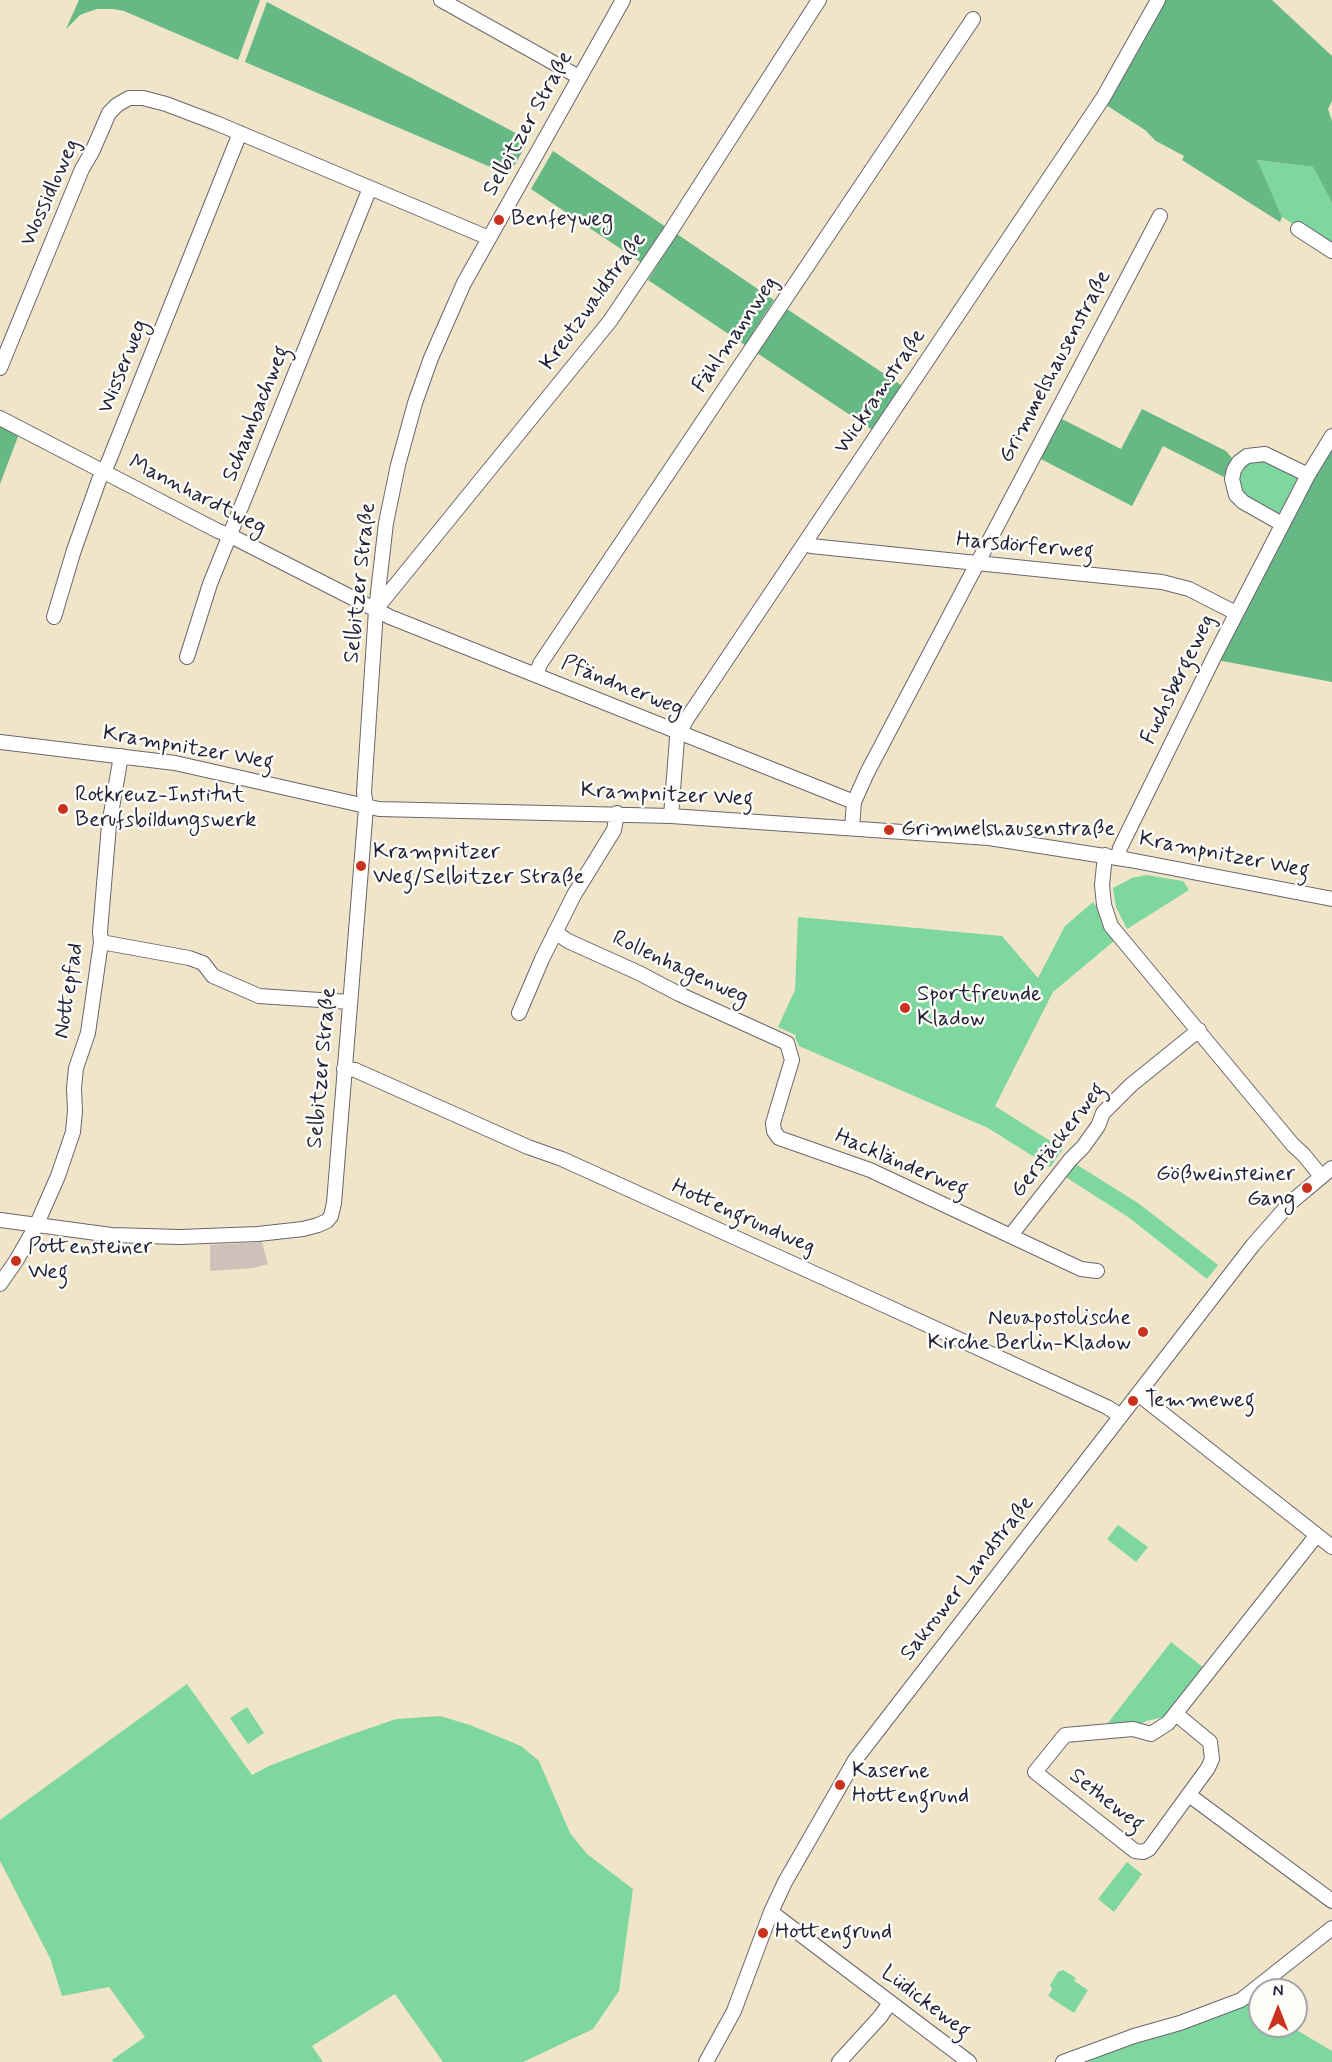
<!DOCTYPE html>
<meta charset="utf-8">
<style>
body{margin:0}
#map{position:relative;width:1332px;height:2062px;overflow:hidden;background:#f0e5c9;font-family:Mynerve,sans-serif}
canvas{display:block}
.north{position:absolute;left:1248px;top:1978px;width:60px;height:60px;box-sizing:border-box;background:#fdfcf7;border:2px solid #a5a5ac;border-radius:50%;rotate:0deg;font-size:16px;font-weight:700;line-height:24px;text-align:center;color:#22223b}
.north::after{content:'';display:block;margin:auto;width:21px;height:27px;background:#c8321e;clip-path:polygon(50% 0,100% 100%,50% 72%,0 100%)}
</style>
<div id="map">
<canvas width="1332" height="2062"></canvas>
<div class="north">N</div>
</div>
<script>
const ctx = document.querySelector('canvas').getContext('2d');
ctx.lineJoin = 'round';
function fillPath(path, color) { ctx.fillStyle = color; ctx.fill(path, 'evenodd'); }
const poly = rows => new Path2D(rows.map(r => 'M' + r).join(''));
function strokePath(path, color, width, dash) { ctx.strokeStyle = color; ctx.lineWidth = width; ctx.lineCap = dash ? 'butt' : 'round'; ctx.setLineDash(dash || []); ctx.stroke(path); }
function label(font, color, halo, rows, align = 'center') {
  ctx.font = font + ' Mynerve,sans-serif'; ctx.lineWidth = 5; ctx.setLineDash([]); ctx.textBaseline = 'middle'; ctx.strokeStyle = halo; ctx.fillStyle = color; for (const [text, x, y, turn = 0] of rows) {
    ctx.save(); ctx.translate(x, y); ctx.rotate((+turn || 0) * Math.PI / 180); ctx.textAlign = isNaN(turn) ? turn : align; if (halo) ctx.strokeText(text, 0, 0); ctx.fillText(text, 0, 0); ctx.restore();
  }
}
fillPath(poly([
 [262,1242,268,1264,254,1268,210,1271,210,1245]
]), '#cec1b9');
fillPath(poly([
 [1256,160,1313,167,1332,203,1332,248,1282,217],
 [1258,458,1299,475,1279,518,1241,498,1237,473,1242,465],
 [1146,875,1183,881,1189,890,1127,929,1116,907,1113,888,1132,878],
 [1093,902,1099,911,1102,924,1114,941,1053,992,995,1106,1063,1149,1050,1167,988,1128,799,1046,795,1038,796,1035,778,1027,795,990,798,917,1002,936,1038,978,1065,926],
 [1074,1163,1138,1203,1218,1265,1207,1279,1128,1217,1064,1176],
 [1118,1525,1148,1547,1136,1562,1107,1539],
 [1171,1642,1204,1668,1164,1717,1146,1721,1140,1725,1104,1728],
 [187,1684,252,1775,269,1766,344,1737,396,1719,440,1716,470,1725,521,1746,539,1761,570,1833,587,1854,633,1889,619,1991,593,2029,523,2062,443,2062,395,1994,312,2046,323,2062,114,2062,112,2060,145,2037,109,1987,62,1996,50,1958,0,1861,0,1820],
 [247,1707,264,1733,248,1744,230,1718],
 [1127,1862,1142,1874,1114,1912,1098,1899],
 [1063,1970,1076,1978,1074,1981,1088,1990,1074,2013,1048,1996,1052,1989,1050,1985,1058,1972],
 [1249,2002,1260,2008,1260,2026,1290,2026,1332,2051,1332,2062,1082,2062,1236,2008]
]), '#7dd79e');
fillPath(poly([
 [79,0,260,0,238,60,124,11,113,9,97,9,88,12,80,15,66,29],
 [1165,0,1272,0,1332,56,1332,101,1328,109,1332,121,1332,203,1313,167,1257,160,1282,217,1280,222,1182,160,1184,156,1156,141,1145,130,1106,105],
 [267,2,529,140,509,175,245,62],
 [553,151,666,227,642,263,531,189],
 [677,234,774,300,745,345,648,280],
 [787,309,904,387,874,431,757,353],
 [1142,409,1226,451,1232,458,1224,477,1163,446,1132,506,1039,458,1060,418,1121,449],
 [0,420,19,434,0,484],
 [1332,438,1332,682,1217,660]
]), '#66b885');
const minor = poly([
 [441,0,579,77],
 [1298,229,1332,251],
 [0,368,82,169,92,152,109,113,117,105,129,98,143,98,166,104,216,123,489,238],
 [0,418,218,531,229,535,390,617,854,802],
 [1282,524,1243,502,1236,495,1232,479,1234,470,1239,462,1247,456,1265,454,1308,475],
 [805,543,811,546,1162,582,1189,589,1236,613],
 [376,609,610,321,668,235,819,0],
 [54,617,74,550,99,480,108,463,240,133],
 [187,657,210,584,370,188],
 [536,675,540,664,973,19],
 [0,742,175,763,379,809,671,816,989,838,1130,860,1332,899],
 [671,816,677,738,686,720,1103,98,1158,0],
 [852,828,854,802,867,773,1160,216],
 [1105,855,1102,885,1104,905,1111,926,1293,1145,1303,1154,1321,1176],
 [1118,858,1120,848,1215,655,1308,475,1332,436],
 [555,932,568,941,639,973,679,994,787,1043,792,1060,773,1123,774,1131,779,1138,870,1170,1081,1269,1097,1271],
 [101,942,189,958,203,963,213,976,259,996,350,1002],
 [519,1013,542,959,574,895,614,830,617,813],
 [344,1069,355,1070,528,1147,562,1159,873,1300,1107,1407,1121,1416],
 [0,1220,111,1235,180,1237,258,1234,303,1229,318,1225,327,1221,331,1216,334,1203,366,807,364,792,376,610,386,523,398,465,415,403,431,358,464,283,623,0],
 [1011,1235,1070,1160,1083,1147,1098,1126,1103,1113,1131,1085,1199,1030],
 [0,1284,16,1261,36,1226,58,1176,73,1132,75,1111,74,1088,76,1068,88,1033,101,942,100,932,109,825,121,756],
 [1138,1394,1332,1547],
 [1176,1714,1210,1742,1212,1759,1208,1768,1149,1849,1143,1852,1135,1851,1035,1772,1065,1735,1133,1729,1151,1734,1168,1723,1316,1536],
 [1189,1795,1332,1901],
 [771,1912,969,2062],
 [706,2062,734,2011,771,1912,785,1882,855,1760,1253,1245,1290,1203,1332,1168],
 [839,2062,880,2017,890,2003],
 [1063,2062,1134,2036,1180,2023,1241,2000,1332,1928]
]);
strokePath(minor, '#6a666d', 16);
strokePath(minor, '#fff', 14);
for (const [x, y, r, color] of [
 [499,220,6,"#c8321e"],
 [63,809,6,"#c8321e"],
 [889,830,6,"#c8321e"],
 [361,866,6,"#c8321e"],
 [905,1008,6,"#c8321e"],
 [1307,1188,6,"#c8321e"],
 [16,1261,6,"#c8321e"],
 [1143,1332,6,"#c8321e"],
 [1133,1401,6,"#c8321e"],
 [840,1785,6,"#c8321e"],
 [763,1933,6,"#c8321e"]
]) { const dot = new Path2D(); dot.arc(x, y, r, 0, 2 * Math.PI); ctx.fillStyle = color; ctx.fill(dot); strokePath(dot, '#fdfcf7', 2); }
label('22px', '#22223b', '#fdfcf7', [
 ["Selbitzer Straße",529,124,-61],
 ["Wossidloweg",51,193,-66],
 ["Kreutzwaldstraße",594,302,-54],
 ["Fählmannweg",736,335,-56],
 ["Wisserweg",124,367,-68],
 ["Grimmelshausenstraße",1056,367,-62],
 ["Wickramstraße",881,392,-56],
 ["Schambachweg",257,414,-68],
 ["Mannhardtweg",197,496,27],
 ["Harsdörferweg",1025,547,5],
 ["Selbitzer Straße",361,583,-84],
 ["Fuchsbergeweg",1179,680,-64],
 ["Pfändnerweg",622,687,22],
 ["Krampnitzer Weg",188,749,10],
 ["Krampnitzer Weg",667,796,3],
 ["Krampnitzer Weg",1224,856,11],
 ["Rollenhagenweg",680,969,25],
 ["Nottepfad",70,991,-81],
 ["Selbitzer Straße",323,1068,-85],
 ["Gerstäckerweg",1059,1141,-52],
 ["Hackländerweg",901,1164,23],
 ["Hottengrundweg",743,1218,24],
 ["Sakrower Landstraße",968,1579,-52],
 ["Setheweg",1106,1801,38],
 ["Lüdickeweg",925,2003,37]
]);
label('22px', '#22223b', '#fdfcf7', [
 ["Benfeyweg",511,220],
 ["Rotkreuz-Institut",75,796],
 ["Berufsbildungswerk",75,821],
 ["Grimmelshausenstraße",901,830],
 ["Krampnitzer",373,853],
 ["Weg/Selbitzer Straße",373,878],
 ["Sportfreunde",917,995],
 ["Kladow",917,1020],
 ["Gößweinsteiner",1295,1175,"right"],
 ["Gang",1295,1200,"right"],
 ["Pottensteiner",28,1248],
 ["Weg",28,1273],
 ["Neuapostolische",1131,1319,"right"],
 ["Kirche Berlin-Kladow",1131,1344,"right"],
 ["Temmeweg",1145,1401],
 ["Kaserne",852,1772],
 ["Hottengrund",852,1797],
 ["Hottengrund",775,1933]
], 'left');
</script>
